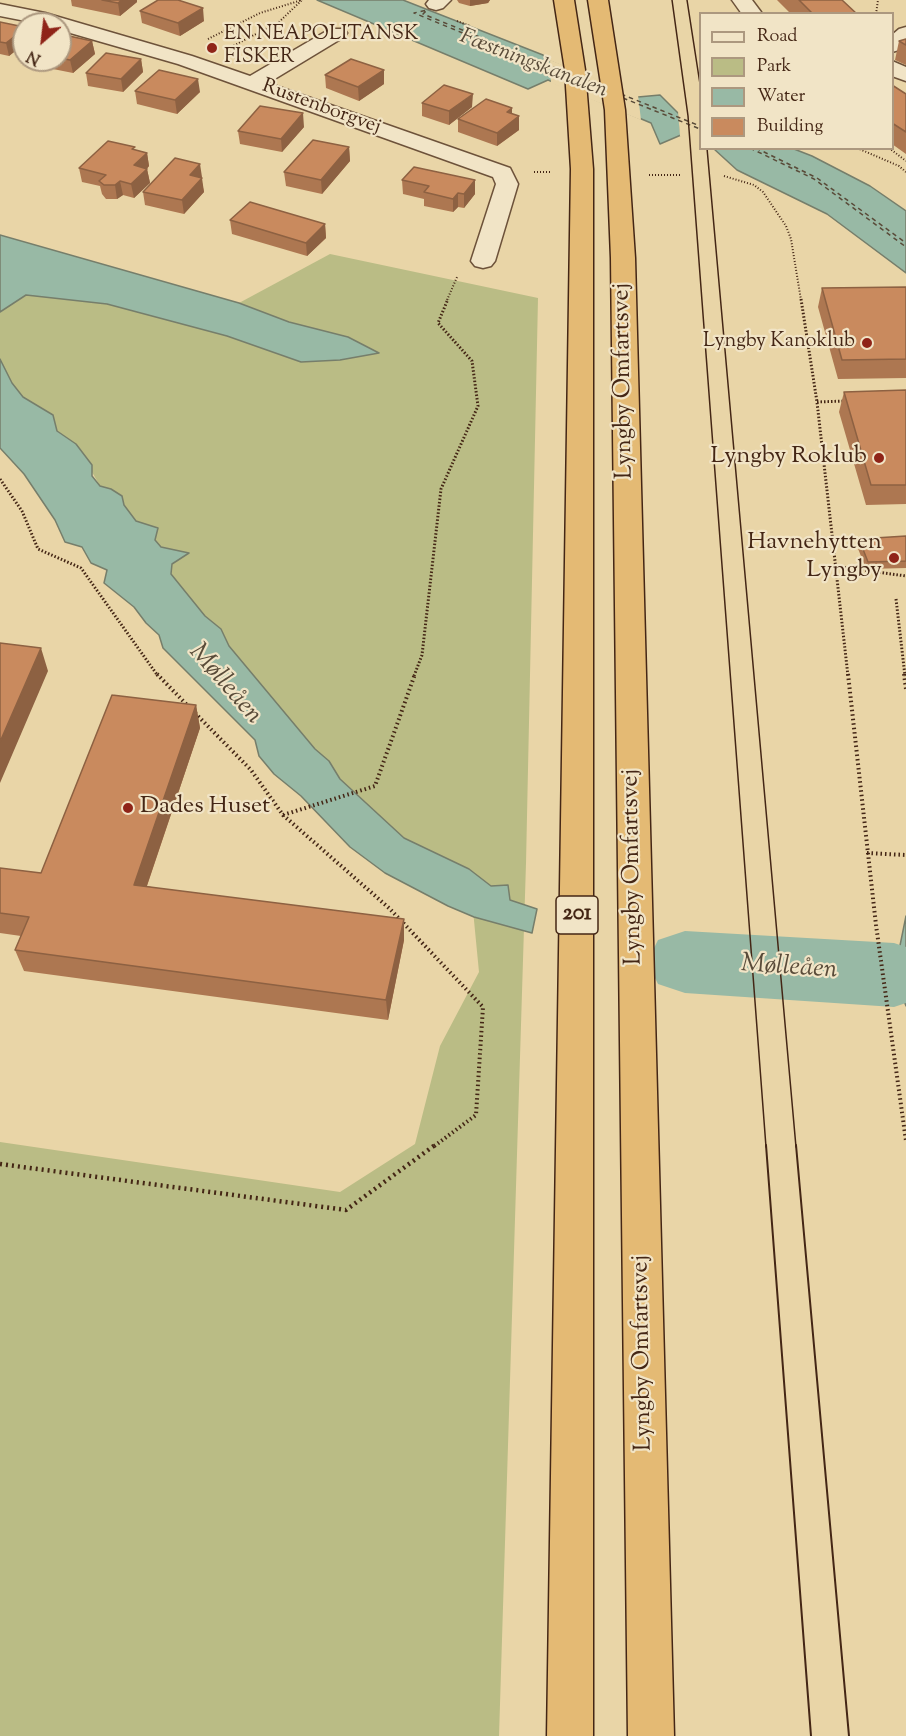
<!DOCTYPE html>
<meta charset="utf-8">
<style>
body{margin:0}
#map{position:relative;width:906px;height:1736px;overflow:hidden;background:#e9d5a7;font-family:"Sorts Mill Goudy",serif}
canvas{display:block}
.legend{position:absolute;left:699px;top:12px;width:195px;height:138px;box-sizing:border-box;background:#f1e4c6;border:2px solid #ac987f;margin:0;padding:8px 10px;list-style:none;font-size:18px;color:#442615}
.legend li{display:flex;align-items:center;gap:12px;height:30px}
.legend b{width:30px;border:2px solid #ac987f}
.north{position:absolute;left:12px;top:12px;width:60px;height:60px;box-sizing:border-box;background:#f1e4c6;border:2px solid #ac987f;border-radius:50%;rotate:208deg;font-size:16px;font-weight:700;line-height:24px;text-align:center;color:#442615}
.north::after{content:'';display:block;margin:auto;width:21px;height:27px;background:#8f2418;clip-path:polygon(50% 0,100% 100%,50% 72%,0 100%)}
</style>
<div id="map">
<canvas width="906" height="1736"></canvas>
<ul class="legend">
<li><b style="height:8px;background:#f1e4c6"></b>Road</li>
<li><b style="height:16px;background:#babc85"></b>Park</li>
<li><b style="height:16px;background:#98b9a5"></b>Water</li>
<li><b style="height:16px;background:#c98a5e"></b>Building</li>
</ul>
<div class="north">N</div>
</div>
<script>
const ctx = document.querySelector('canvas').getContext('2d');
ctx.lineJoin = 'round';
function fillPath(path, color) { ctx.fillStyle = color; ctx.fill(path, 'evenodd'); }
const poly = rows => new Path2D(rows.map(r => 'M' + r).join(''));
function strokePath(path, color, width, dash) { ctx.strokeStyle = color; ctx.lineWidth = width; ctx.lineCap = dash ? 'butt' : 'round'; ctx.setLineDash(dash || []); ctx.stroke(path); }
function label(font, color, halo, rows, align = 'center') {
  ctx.font = font + ' "Sorts Mill Goudy",serif'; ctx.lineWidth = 4.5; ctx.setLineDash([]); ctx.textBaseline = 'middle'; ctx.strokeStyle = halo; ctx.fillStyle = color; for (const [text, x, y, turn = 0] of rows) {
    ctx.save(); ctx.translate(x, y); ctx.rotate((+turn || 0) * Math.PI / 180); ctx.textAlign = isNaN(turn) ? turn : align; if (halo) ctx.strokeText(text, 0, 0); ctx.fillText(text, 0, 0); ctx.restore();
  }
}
fillPath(poly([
 [330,254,538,298,526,863,499,1736,0,1736,0,1142,340,1192,415,1144,440,1046,479,972,469,869,404,838,340,779,329,761,315,749,229,646,221,629,205,616,171,574,172,564,188,553,161,547,155,540,158,528,136,521,111,489,100,486,76,444,57,431,53,415,23,397,12,383,0,359,0,312,26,295,107,304,227,336,301,362,340,360,378,353,348,337,289,322,239,303]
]), '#babc85');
const water = poly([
 [317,0,403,0,543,55,547,60,638,97,660,95,679,114,681,135,660,144,651,123,548,80,528,89,317,0],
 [714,149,794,149,812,156,870,186,906,211,906,273,827,214,737,170,714,149],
 [0,235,239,303,289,322,348,337,379,353,340,360,301,362,227,336,107,304,26,295,0,312,0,235],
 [0,359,12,383,23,397,53,415,57,431,76,444,92,465,92,476,100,486,111,489,122,496,124,505,136,521,158,528,155,540,161,547,189,553,172,564,171,574,205,616,221,629,229,646,315,749,329,761,340,779,404,838,469,869,491,886,508,885,510,900,537,909,532,933,474,917,448,906,385,873,350,847,301,796,274,774,259,756,255,740,163,648,159,635,146,623,134,607,104,583,107,570,91,563,82,547,65,542,55,520,24,474,0,448,0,359],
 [906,916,906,1006,894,975,906,916]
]);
fillPath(water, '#98b9a5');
strokePath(water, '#767e6b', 1.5);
fillPath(poly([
 [550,60,638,95,641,120,551,83],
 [678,112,700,121,700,145,680,136]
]), '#e9d5a7');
fillPath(poly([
 [685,931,894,943,906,947,906,1003,894,1007,685,993,658,984,647,962,658,940,685,931]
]), '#98b9a5');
strokePath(poly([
 [565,75,414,13,427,10,423,14,566,72],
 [585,79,602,86],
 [586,83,601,89],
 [621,94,700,126],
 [623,98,700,129],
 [750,148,814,179,906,247],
 [756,148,817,178,906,243]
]), '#594b39', 1.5, [4.5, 4]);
const minor = poly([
 [429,0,451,0,443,8,436,10,429,8,426,4,429,0],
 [732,0,752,0,761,12,742,14,732,0],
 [0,4,45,13,192,56,250,76,330,29,344,29,347,33,344,37,268,83,510,168,518,184,495,261,491,266,483,268,475,266,471,261,496,184,493,177,178,64,60,30,60,24,41,24,0,16,0,4],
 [906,27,906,44,899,50,892,52,892,35,899,29,906,27],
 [892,61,906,67,906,81,892,76,892,61]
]);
const highway = poly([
 [554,0,574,0,585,70,593,169,593,1736,547,1736,571,169,565,70,554,0],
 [588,0,608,0,625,110,635,258,674,1736,628,1736,611,258,605,110,588,0]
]);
strokePath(minor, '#6d523a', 3);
strokePath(highway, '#442615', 3);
strokePath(poly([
 [876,14,878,0],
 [457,21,470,26],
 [208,39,260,13,302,0],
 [231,47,279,22,302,0],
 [857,148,899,166,906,172],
 [889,148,906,161],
 [534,172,551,172],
 [649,175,682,175],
 [724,176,754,185,763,192,786,226,791,239,801,300],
 [447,300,457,277]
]), '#442615', 2, [1, 2]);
strokePath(poly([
 [801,299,817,402,848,676],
 [817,402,845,401],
 [0,479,22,511,38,549,81,568,158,676],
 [834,566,906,576],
 [896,599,905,676],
 [414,676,422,655,441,489,478,406,472,361,438,323,448,299]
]), '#442615', 3, [1.5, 2]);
strokePath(poly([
 [157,674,187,705],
 [848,674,876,925,906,1141],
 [904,674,906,689],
 [195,713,251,770,283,815,389,908,483,1007,476,1115,433,1147],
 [283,815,375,786,415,674],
 [867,853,906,855]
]), '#442615', 4, [1.5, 3]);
strokePath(poly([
 [0,1164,346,1210,435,1145]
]), '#442615', 4.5, [2, 4]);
fillPath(minor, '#f1e4c6');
fillPath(highway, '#e4ba74');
strokePath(poly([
 [672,0,688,116,766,1147],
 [687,0,700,84],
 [707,148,796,1147]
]), '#442615', 1.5);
strokePath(poly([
 [766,1145,811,1736],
 [796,1145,849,1736]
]), '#442615', 2);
fillPath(poly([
 [71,0,137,0,137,2,120,16,72,6],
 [457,0,490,0,488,3,470,6,459,3],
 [777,0,842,0,857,14,791,14],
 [140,11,204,21,180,36,142,23],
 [0,22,24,27,24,44,9,56,0,54],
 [60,34,92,41,95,54,73,73,38,66,37,60,60,60],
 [906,39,906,65,895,60,899,41],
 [141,59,143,72,123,92,88,86,86,73],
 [384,70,384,84,359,101,326,88,325,75],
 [892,85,906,94,906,154,892,144],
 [135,91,200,92,177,114,137,104],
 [422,103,472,107,449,125,422,116],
 [512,108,512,114,519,130,497,146,458,132,458,119],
 [304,127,282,152,240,144,238,131],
 [349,147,350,161,322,194,286,186,284,172],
 [136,150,147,153,149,166,147,169,150,183,134,198,123,195,117,199,106,199,102,194,100,186,82,182,79,168],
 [202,177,201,178,204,192,184,214,145,205,143,192],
 [402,180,475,180,475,194,464,208,458,207,453,212,424,206,424,199,403,194],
 [230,220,325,224,326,238,307,256,232,234],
 [906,287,906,378,838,379,818,307,822,288],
 [906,390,906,504,866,505,839,412,844,392],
 [906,536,906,568,866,569,857,546,859,539],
 [196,705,200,728,147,886,404,940,388,1020,24,971,15,950,21,936,0,933,0,868,41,873]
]), '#ad7751');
fillPath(poly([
 [122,0,137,0,137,2,120,16,118,3],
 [470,0,490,0,488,3,470,6],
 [203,8,204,21,180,36,178,23],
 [24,29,24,44,9,56,6,43],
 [92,41,95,54,73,73,70,60],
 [141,59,143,72,123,92,121,79],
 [384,70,384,84,359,101,358,87],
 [198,79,200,92,177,114,175,100],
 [473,94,472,107,449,125,449,111],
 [512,108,512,121,507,112],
 [303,113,304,127,282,152,281,139],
 [519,116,519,130,497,146,497,133],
 [349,147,350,161,322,194,321,180],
 [147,153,149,166,137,179,134,165],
 [200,164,202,177,192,189,190,175],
 [147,169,150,183,134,198,131,184],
 [202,178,204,192,184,214,182,200],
 [475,180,475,194,464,208,464,194],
 [120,181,123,195,117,199,115,185],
 [458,193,458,207,453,212,453,199],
 [325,224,326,238,307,256,306,243],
 [41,648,48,671,0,783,0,742],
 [196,705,200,728,140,906,134,885],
 [404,919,404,940,388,1020,386,1000]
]), '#8d6142');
const building = poly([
 [102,0,122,0,118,3,102,0],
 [158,0,178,0,203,8,178,23,140,11,158,0],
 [799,0,842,0,857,14,813,14,799,0],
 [0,22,24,27,24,29,6,43,0,42,0,22],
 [60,34,92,41,70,60,60,58,60,34],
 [906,39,906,45,899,41,906,39],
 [106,53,141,59,121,79,86,73,106,53],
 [351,59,384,70,358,87,325,75,351,59],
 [159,70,198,79,175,100,135,91,159,70],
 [444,85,473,94,449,111,422,103,444,85],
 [892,85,906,94,906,132,892,123,892,85],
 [486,99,512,108,507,112,519,116,497,133,458,119,486,99],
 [260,106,303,113,281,139,238,131,260,106],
 [313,140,349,147,321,180,284,172,313,140],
 [108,141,135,147,132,149,147,153,134,165,147,169,131,184,120,181,115,185,104,185,99,181,106,175,79,168,108,141],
 [175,158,200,164,190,175,202,178,182,200,143,192,175,158],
 [414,167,475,180,464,194,458,193,453,199,424,192,429,186,402,180,414,167],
 [250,202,325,224,306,243,230,220,250,202],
 [906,287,906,359,842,360,822,288,906,287],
 [906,390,906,485,871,485,844,392,906,390],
 [906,536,906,561,868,562,859,539,906,536],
 [0,643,41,648,0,742,0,643],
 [112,695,196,705,134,885,404,919,386,1000,15,950,29,917,0,913,0,868,41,873,112,695]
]);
fillPath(building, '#c98a5e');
strokePath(building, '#8d6142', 1.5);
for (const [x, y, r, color] of [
 [212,48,6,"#8f2418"],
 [867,343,6,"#8f2418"],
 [879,458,6,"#8f2418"],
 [894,558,6,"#8f2418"],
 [128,808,6,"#8f2418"]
]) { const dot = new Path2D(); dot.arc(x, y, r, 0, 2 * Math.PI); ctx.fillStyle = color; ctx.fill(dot); strokePath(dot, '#f1e4c6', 2); }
label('20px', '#442615', '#f1e4c6', [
 ["EN NEAPOLITANSK",224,36],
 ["FISKER",224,59],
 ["Lyngby Kanoklub",855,343,"right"]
], 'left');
label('20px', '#442615', '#f1e4c6', [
 ["Rustenborgvej",321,108,20]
]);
label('italic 22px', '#594b39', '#f1e4c6', [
 ["Fæstningskanalen",533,65,21]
]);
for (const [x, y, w] of [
 [577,915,42]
]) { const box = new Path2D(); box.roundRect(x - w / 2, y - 19, w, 38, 4.5); ctx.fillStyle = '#f1e4c6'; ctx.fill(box); strokePath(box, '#442615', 1.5); }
label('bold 22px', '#442615', null, [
 ["201",577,915]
]);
label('24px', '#442615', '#f1e4c6', [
 ["Lyngby Omfartsvej",625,381,-91],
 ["Lyngby Omfartsvej",634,867,-91],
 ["Lyngby Omfartsvej",644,1353,-91]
]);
label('24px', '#442615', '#f1e4c6', [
 ["Lyngby Roklub",867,458],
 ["Havnehytten",882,544],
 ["Lyngby",882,572],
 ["Dades Huset",140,808,"left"]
], 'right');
label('italic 26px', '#594b39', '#f1e4c6', [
 ["Mølleåen",224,685,49],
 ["Mølleåen",789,969,4]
]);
</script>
